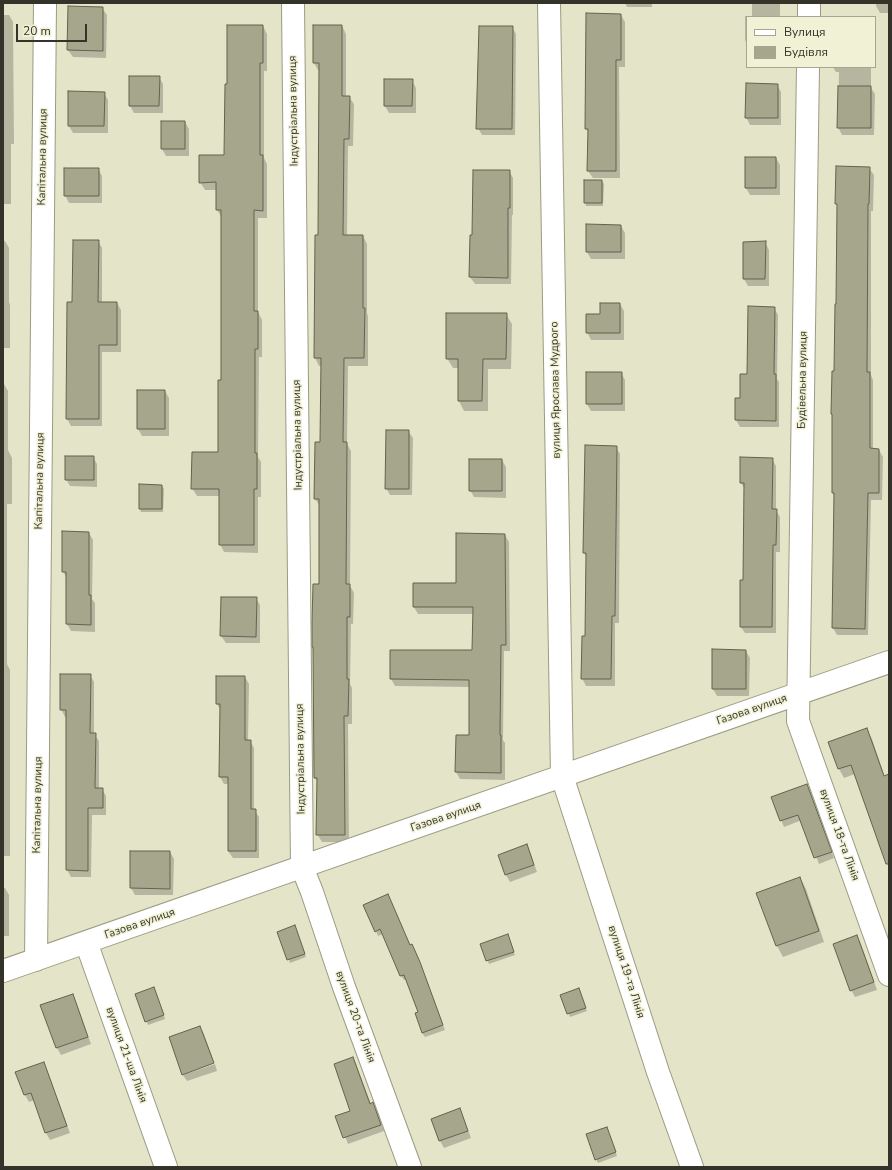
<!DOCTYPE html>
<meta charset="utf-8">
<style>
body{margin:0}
#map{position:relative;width:892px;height:1170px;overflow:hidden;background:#e4e4c9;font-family:"Nunito Sans",sans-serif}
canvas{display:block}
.frame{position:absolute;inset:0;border:4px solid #343329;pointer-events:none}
.legend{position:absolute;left:746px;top:16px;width:130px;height:52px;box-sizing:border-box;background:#f1f1d6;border:1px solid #a5a591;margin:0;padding:5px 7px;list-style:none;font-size:12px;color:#343329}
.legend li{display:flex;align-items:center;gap:8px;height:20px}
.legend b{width:20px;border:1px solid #a5a591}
.scale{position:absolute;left:16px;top:24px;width:71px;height:18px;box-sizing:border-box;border:2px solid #343329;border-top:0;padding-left:5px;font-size:12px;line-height:14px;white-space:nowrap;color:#343329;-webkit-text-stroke:3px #f1f1d6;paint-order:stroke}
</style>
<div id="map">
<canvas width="892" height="1170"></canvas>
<div class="frame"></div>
<ul class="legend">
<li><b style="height:5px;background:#fff"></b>Вулиця</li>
<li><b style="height:11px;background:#a6a68c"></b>Будівля</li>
</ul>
<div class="scale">20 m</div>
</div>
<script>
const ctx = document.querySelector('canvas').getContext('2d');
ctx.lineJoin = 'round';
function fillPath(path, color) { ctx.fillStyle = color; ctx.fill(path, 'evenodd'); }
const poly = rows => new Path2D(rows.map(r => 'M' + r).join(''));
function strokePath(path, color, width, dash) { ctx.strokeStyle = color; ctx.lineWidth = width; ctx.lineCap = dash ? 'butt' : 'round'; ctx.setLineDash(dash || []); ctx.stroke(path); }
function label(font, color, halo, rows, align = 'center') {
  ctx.font = font + ' "Nunito Sans",sans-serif'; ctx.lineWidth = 3; ctx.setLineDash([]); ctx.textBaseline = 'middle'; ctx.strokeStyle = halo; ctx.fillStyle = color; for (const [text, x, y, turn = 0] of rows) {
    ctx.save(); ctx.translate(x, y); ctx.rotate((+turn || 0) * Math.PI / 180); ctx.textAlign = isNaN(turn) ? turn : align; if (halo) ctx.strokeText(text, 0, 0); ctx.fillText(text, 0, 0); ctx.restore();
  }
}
fillPath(poly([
 [625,3,652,3,652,7,627,7],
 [752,3,780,3,780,17,747,17,747,44,745,40,745,16,752,16],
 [876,3,889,3,889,13,880,13,876,6],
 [69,7,102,8,107,15,106,58,73,57,68,50],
 [3,15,9,15,13,22,14,144,11,144,11,204,3,204],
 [621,15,625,22,625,67,619,67,620,178,593,178,588,171,589,133,586,129],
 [263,26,267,34,267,71,264,71,264,158,267,164,267,218,258,218,258,312,262,320,262,357,259,357,258,457,261,462,261,497,258,497,258,553,224,552,220,544,220,496,197,496,192,488,219,453,222,381,222,218,217,210,217,190,205,190,200,182,225,156,228,85],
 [342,26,346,34,346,97,349,97,354,104,353,146,348,146,347,236,363,236,367,244,367,313,368,316,368,366,348,366,347,444,351,451,350,586,354,593,353,624,351,624,350,684,352,688,352,724,348,724,349,842,322,842,317,834,318,783,315,778,320,585,320,506,315,499,321,443,322,366,319,366,315,358,319,236,320,70,318,70,314,63],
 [512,27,516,34,515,135,482,135,478,128],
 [833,67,871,67,871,88,875,94,874,135,842,135,838,127,839,72,836,72],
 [159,77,163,84,163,113,134,113,130,106],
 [412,80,416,88,416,113,389,113,385,106],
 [777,85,781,92,781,125,750,125,746,117],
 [104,93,108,100,108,133,73,133,69,126],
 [185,122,189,129,189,156,166,156,162,149],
 [776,158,780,165,780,195,750,195,746,188],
 [869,168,874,175,873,211,871,211,871,375,873,380,873,449,879,450,883,457,882,500,871,500,868,635,837,635,833,628,834,496,833,493,838,207,836,203],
 [98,169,102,176,102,203,69,203,65,195],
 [509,171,513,178,513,215,512,215,511,284,475,284,470,277,471,236,473,236],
 [602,181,604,184,603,206,586,206,585,202],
 [621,226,625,233,625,259,591,259,587,252],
 [3,241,5,241,9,248,9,302,10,305,10,348,3,348],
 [98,241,102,248,102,303,117,303,121,310,121,352,102,352,102,426,71,426,67,419,73,303],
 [765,242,769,250,769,286,748,286,744,279],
 [620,304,624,311,624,340,591,340,587,332,601,315],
 [774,308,778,315,777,379,779,382,779,427,740,427,736,420,741,399,748,375],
 [506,314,512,324,511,369,488,369,488,411,464,411,459,401,459,368,453,368,447,358],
 [621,373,625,380,625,411,591,411,587,404],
 [3,384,4,384,8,391,8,450,12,458,12,504,7,504,7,664,10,670,10,856,3,856],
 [165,391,169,398,169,436,142,436,138,429],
 [408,431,413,438,412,495,390,495,386,488],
 [616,447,620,454,619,623,615,623,615,686,586,686,582,678,586,637,587,558,584,553],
 [93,457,97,464,97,487,70,486,66,479],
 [772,459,776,466,776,510,780,517,780,552,776,552,776,633,745,633,740,626,744,581,745,489,741,483],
 [502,460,506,467,506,498,474,497,470,490],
 [162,486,164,489,163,512,141,512,140,509],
 [89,533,93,540,92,599,95,603,95,632,71,631,67,624,67,579,63,571],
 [505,535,509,542,510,651,504,651,503,740,505,743,505,780,460,779,456,772,457,736,470,736,470,687,395,686,391,679,473,651,473,614,418,614,414,607,457,584],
 [256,598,260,605,260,643,226,643,221,636],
 [746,651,750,658,749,696,717,696,713,689],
 [90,675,94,682,94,734,99,741,99,789,102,789,106,796,106,815,92,815,91,877,71,877,67,870,67,717,65,717,61,709],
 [245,677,249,684,248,741,250,741,254,748,254,810,259,817,259,858,233,858,228,851,229,784,224,784,220,777,221,711,217,704],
 [866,729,872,739,885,777,889,775,889,859,855,774,844,778,839,769,830,742],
 [807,785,810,791,834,858,819,864,802,820,784,827,772,798],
 [526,846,530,852,537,872,510,882,506,875,499,855],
 [170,852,174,859,173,895,135,895,131,888],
 [800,878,806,889,824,942,783,957,777,946,757,893],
 [3,888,5,888,9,895,9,936,3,936],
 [388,895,410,946,415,950,422,968,445,1030,425,1037,422,1033,419,1012,407,979,404,980,401,976,383,934,378,936,376,931],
 [296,930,306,957,290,963,279,932],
 [857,937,861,944,877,990,855,997,851,990],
 [509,938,515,955,489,964,481,944],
 [156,992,165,1019,148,1025,136,995],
 [580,992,587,1011,570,1017,561,995],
 [72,995,76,1002,91,1044,61,1055,57,1048],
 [200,1027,204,1034,214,1062,182,1074],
 [353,1058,356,1064,371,1104,373,1104,376,1109,384,1131,348,1144,337,1116,351,1111],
 [43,1063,47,1070,70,1133,50,1140,46,1133,35,1100,29,1102,25,1095,17,1072],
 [215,1064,217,1071,187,1081,183,1075],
 [459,1109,463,1116,471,1138,444,1148,440,1141,432,1119],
 [607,1128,617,1156,598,1163,596,1159]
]), '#0003');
const building = poly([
 [68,6,103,7,103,51,67,50,68,6],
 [586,13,621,14,621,60,616,60,616,171,587,171,588,129,585,129,586,13],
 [227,25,263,25,263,63,260,63,260,155,263,155,263,211,254,210,254,311,258,311,258,349,255,349,255,453,257,453,257,489,254,489,254,545,219,545,219,489,191,489,192,452,218,452,218,380,221,380,221,210,216,210,216,182,199,183,199,155,224,155,225,84,227,84,227,25],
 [313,25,342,25,342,96,350,96,349,139,344,139,343,235,363,235,363,308,365,308,364,358,344,358,343,442,347,442,346,584,350,584,350,617,347,617,347,679,349,679,348,716,344,716,345,835,316,835,317,778,314,778,313,647,312,647,312,622,313,584,319,584,319,499,314,499,315,442,320,442,321,358,314,358,315,235,318,235,319,63,313,63,313,25],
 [479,26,513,26,512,129,476,129,479,26],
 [129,76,160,76,159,106,129,106,129,76],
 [384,79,413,79,412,106,384,106,384,79],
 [746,83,778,84,778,118,745,118,746,83],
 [838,86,871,86,871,128,837,128,838,86],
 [68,91,105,92,104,126,68,126,68,91],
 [161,121,185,121,185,149,161,149,161,121],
 [745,157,776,157,776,188,745,188,745,157],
 [836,166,870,167,869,204,868,204,867,372,870,372,870,448,879,449,879,493,868,493,865,629,832,628,834,493,832,493,832,414,831,414,832,371,834,371,835,304,836,304,837,204,835,204,836,166],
 [64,168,99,168,99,196,64,196,64,168],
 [473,170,510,170,510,208,508,208,508,278,469,277,470,235,472,235,473,170],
 [584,180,602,180,602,203,584,203,584,180],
 [586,224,621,225,621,252,586,252,586,224],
 [73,240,99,240,98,302,117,302,117,345,99,345,99,419,66,419,67,302,72,302,73,240],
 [766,241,765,279,743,279,743,242,766,241],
 [600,303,620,303,620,333,586,333,586,314,600,314,600,303],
 [748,306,775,307,774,374,776,374,776,421,735,420,735,398,740,398,740,374,747,374,748,306],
 [446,313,507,313,506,359,483,359,482,401,458,401,458,359,446,359,446,313],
 [586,372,622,372,622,404,586,404,586,372],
 [137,390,165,390,165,429,137,429,137,390],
 [386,430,409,430,409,489,385,489,386,430],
 [585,445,617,446,615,616,612,616,611,679,581,679,582,636,585,636,586,553,583,553,585,445],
 [65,456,94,456,94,480,65,480,65,456],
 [740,457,773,458,772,509,777,509,776,545,773,545,772,627,740,627,740,580,743,580,744,483,740,483,740,457],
 [469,459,502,459,502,491,469,491,469,459],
 [139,484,162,485,162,509,139,509,139,484],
 [62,531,89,532,89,595,91,595,91,625,66,624,66,572,62,572,62,531],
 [456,533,505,534,506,645,501,645,500,735,501,735,501,773,455,772,456,735,469,735,469,680,390,679,390,650,472,650,473,607,413,607,413,583,456,583,456,533],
 [221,597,257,597,256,637,220,636,221,597],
 [712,649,746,650,746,689,712,689,712,649],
 [60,674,91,674,90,733,96,733,95,788,103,788,103,808,88,808,88,871,66,870,66,710,60,710,60,674],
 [216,676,245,676,245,740,251,740,251,809,256,809,256,851,228,851,228,777,219,777,220,704,216,704,216,676],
 [867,728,884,776,889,774,889,864,886,864,851,765,838,769,828,742,867,728],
 [807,784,832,852,814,858,798,815,780,821,771,797,807,784],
 [527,844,534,865,505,875,498,855,527,844],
 [130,851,170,851,170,889,130,888,130,851],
 [800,877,819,931,776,946,756,893,800,877],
 [388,894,410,945,412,944,420,962,443,1025,422,1033,415,1013,418,1012,404,975,400,976,380,929,375,932,363,905,388,894],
 [295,925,305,954,287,960,277,932,295,925],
 [508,934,514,952,486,961,480,944,508,934],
 [857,935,874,982,850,991,833,944,857,935],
 [154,987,164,1015,145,1022,135,994,154,987],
 [579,988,586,1008,567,1014,560,995,579,988],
 [73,994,88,1037,56,1048,40,1005,73,994],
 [200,1026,214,1063,182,1075,169,1037,200,1026],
 [353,1057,370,1104,373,1102,381,1125,343,1138,335,1116,350,1111,334,1064,353,1057],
 [44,1062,67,1126,45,1133,31,1093,24,1095,15,1072,44,1062],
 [460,1108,468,1131,439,1141,431,1119,460,1108],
 [607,1127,616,1152,595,1160,586,1134,607,1127]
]);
fillPath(building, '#a6a68c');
strokePath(building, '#63624b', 1);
const minor = poly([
 [293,3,302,867,312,892,344,987,410,1167],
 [549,3,562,776,658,1072,692,1167],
 [809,17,809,3],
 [808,67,798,721,889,975],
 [86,942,166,1167],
 [36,960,45,3],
 [3,971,889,662]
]);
strokePath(minor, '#9c9b82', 24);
strokePath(minor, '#fff', 22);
label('11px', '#343329', '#f1f1d6', [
 ["Індустріальна вулиця",294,111,-91],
 ["Капітальна вулиця",43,157,-89],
 ["Будівельна вулиця",803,380,-89],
 ["вулиця Ярослава Мудрого",556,390,-91],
 ["Індустріальна вулиця",298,435,-91],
 ["Капітальна вулиця",40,481,-89],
 ["Газова вулиця",752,710,-19],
 ["Індустріальна вулиця",301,759,-91],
 ["Капітальна вулиця",38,805,-89],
 ["Газова вулиця",446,817,-19],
 ["вулиця 18-та Лінія",839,835,70],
 ["Газова вулиця",140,924,-19],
 ["вулиця 19-та Лінія",626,972,72],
 ["вулиця 20-та Лінія",355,1017,70],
 ["вулиця 21-ша Лінія",126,1055,70]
]);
</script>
